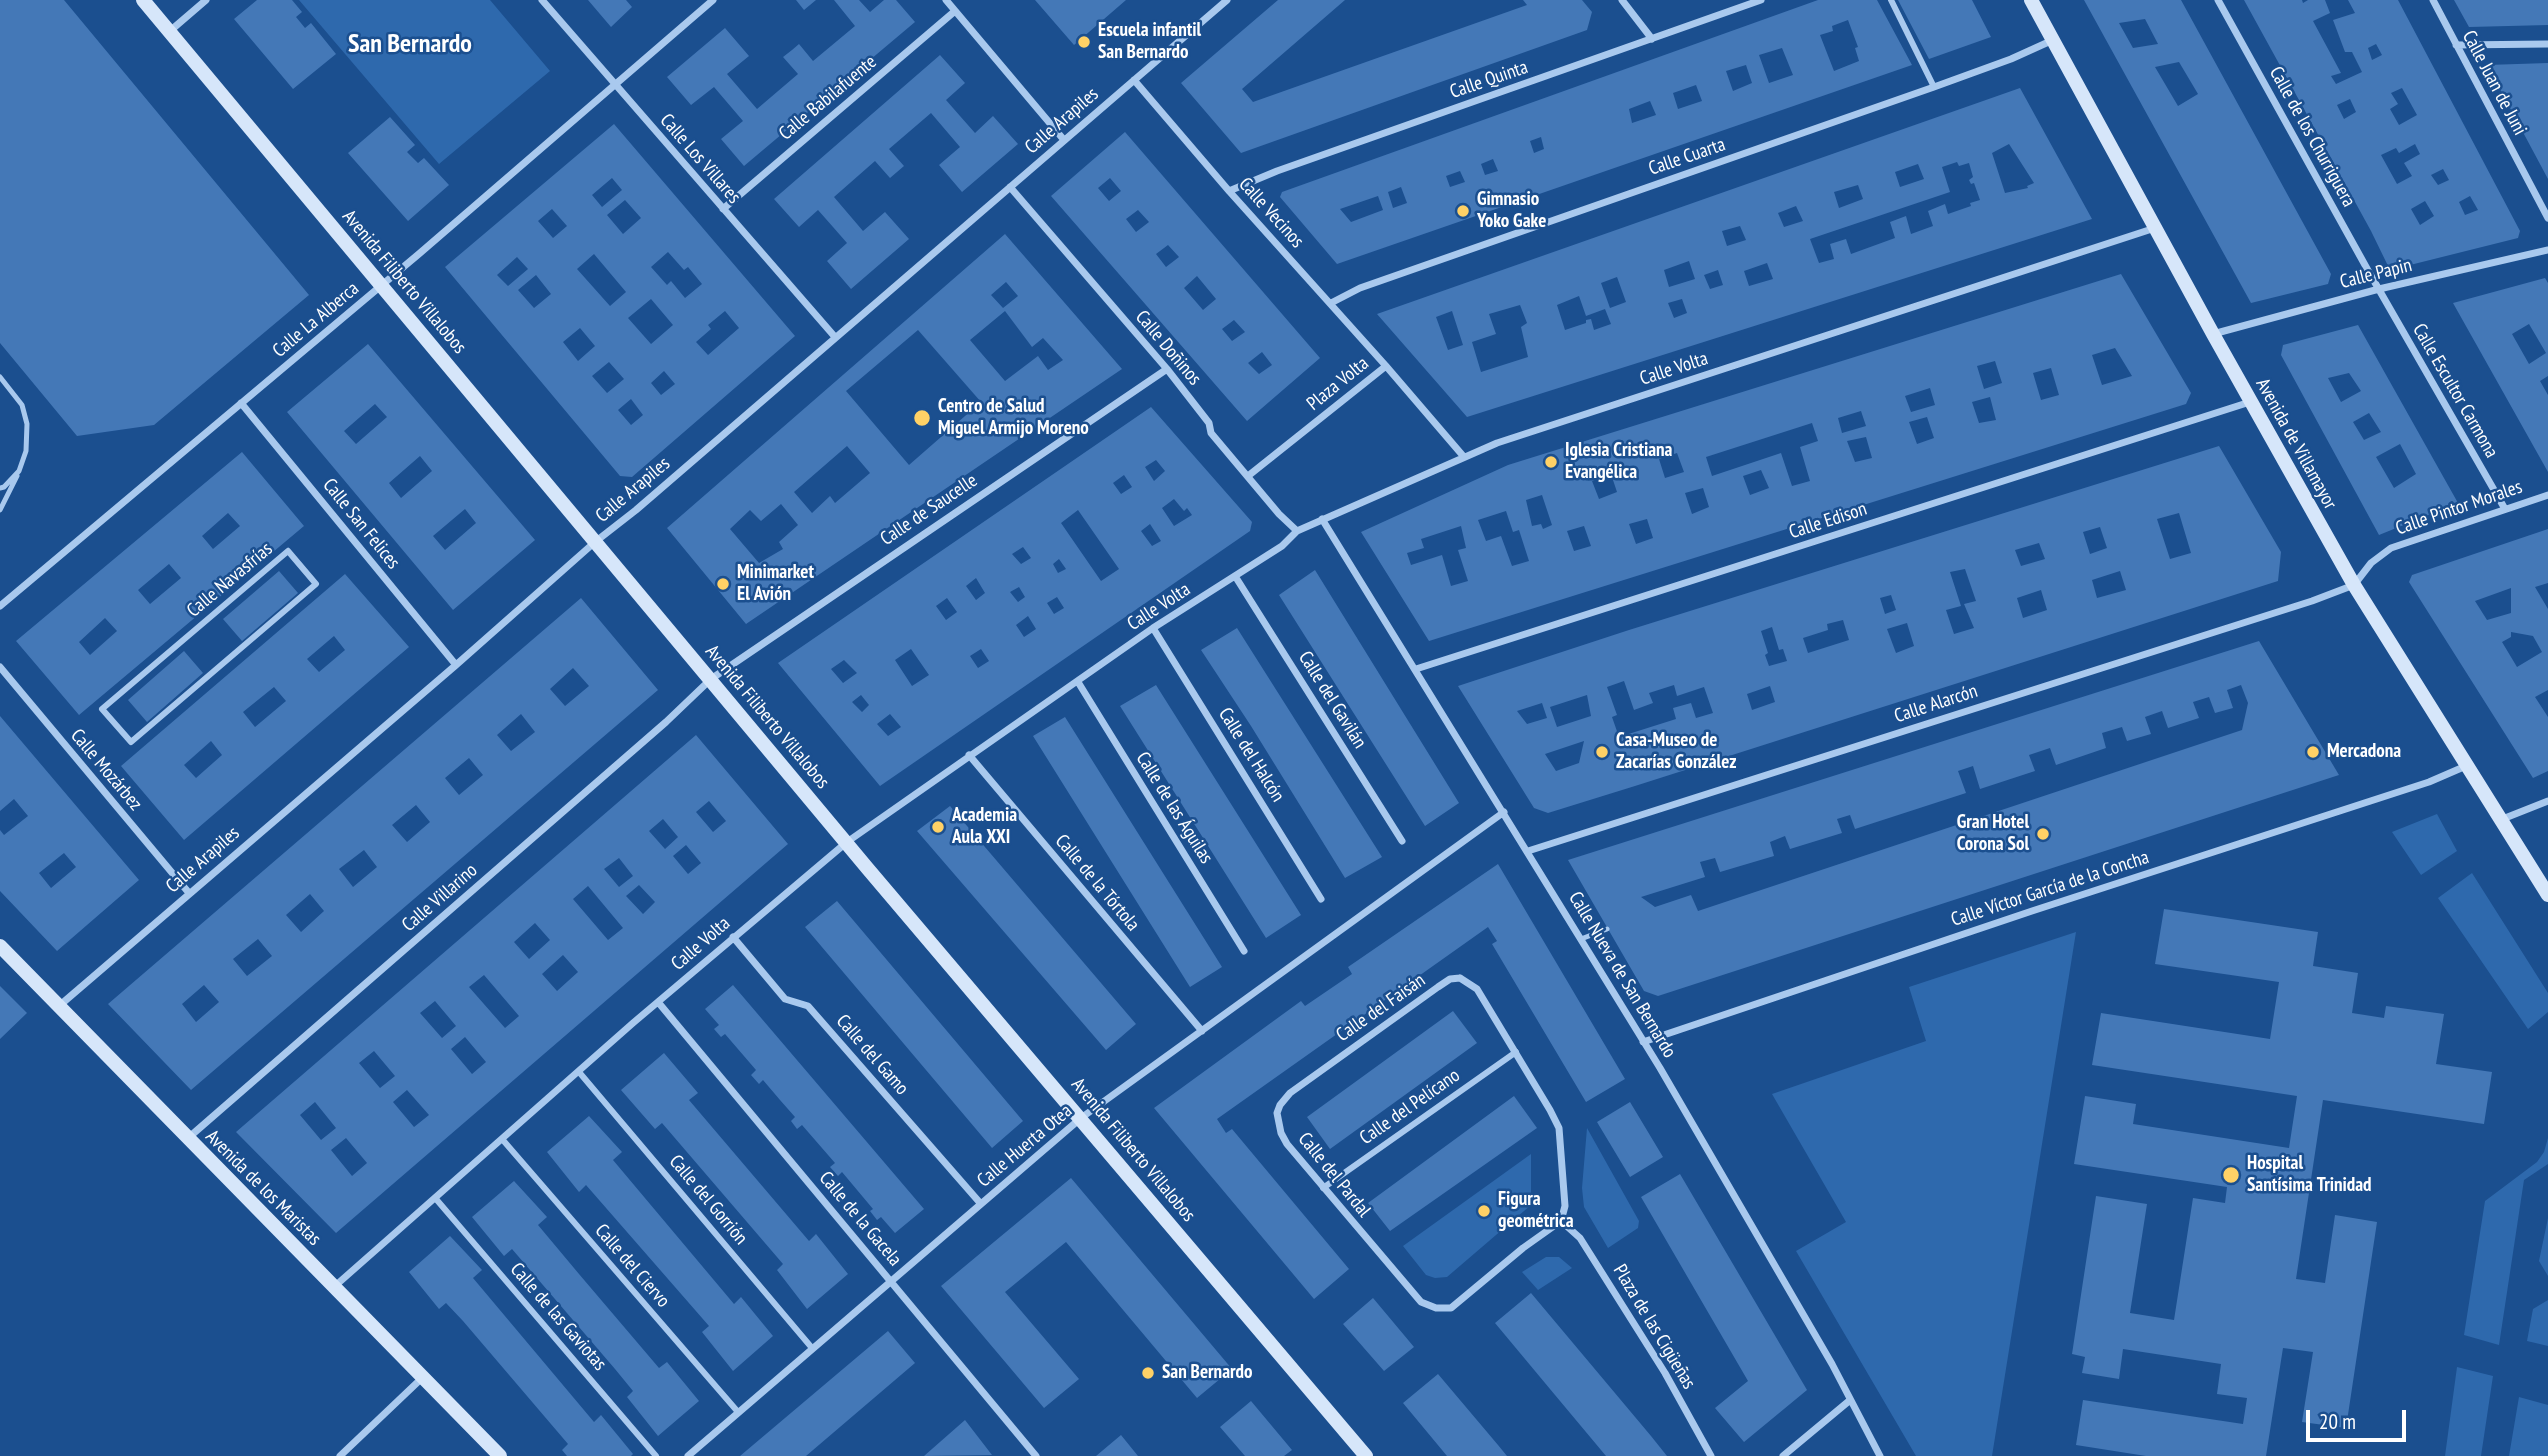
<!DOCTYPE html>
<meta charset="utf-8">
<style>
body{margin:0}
#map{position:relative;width:2548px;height:1456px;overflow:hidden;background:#1b4f8f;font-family:"PT Sans Narrow",sans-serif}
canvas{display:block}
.scale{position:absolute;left:2306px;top:1410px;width:100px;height:32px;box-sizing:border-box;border:4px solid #fff;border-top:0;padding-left:9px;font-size:21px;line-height:24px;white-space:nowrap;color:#fff;-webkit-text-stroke:5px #1b4f8f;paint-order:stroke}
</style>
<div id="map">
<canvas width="2548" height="1456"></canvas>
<div class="scale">20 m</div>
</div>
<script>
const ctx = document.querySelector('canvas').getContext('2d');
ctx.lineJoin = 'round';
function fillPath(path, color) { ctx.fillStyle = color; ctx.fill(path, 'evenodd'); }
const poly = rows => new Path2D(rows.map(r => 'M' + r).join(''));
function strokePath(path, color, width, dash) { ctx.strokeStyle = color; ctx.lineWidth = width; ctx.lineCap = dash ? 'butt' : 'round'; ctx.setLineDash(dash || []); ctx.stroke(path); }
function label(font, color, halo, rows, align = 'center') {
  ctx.font = font + ' "PT Sans Narrow",sans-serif'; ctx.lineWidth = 5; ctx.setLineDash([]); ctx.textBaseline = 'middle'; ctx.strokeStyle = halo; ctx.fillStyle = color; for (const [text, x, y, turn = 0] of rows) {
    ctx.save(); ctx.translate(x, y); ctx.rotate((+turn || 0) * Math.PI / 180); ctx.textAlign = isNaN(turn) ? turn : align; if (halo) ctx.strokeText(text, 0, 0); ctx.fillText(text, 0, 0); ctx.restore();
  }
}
fillPath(poly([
 [299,0,490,0,550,71,439,164],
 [2437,814,2457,851,2421,875,2392,832],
 [2472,873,2548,993,2548,1012,2528,1029,2438,898],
 [2076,932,1992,1456,1916,1456,1796,1251,1846,1222,1772,1094,1926,1041,1909,987],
 [1587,1128,1639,1221,1638,1228,1608,1248,1584,1207,1582,1188],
 [2548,1138,2548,1164,2524,1180,2499,1345,2464,1335,2485,1201,2537,1162,2544,1152],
 [1531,1154,1531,1205,1447,1277,1435,1278,1426,1275,1403,1246],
 [2548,1218,2548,1276,2539,1261],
 [1546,1257,1559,1257,1572,1268,1538,1290,1522,1272],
 [2548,1300,2548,1346,2527,1341,2533,1309],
 [2457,1367,2493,1376,2481,1456,2445,1456],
 [2519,1397,2548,1405,2548,1456,2509,1456]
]), '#2e69ad');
fillPath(poly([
 [0,0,64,0,309,295,154,425,77,436,0,343],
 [257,0,292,0,302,12,296,17,305,28,311,23,336,54,293,89,234,19],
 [588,0,626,0,632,7,611,27],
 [796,0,816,0,804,10],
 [834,0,859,0,870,12,884,0,896,0,915,22,744,166,721,139,743,121,714,87,691,105,667,77,725,28,749,56,727,74,757,109,798,74,783,57,792,50,799,44,813,61,855,26],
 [1035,0,1126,0,1074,45],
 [1278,0,1345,0,1242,89,1253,102,1527,5,1523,0,1582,0,1592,12,1587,30,1241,153,1181,83],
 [1818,0,1877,0,1912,65,1337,264,1280,197,1282,192],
 [1848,20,1858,47,1855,48,1859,61,1834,71,1820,35,1833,31,1832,26],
 [1782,48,1793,75,1769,83,1759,55],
 [1746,65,1752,83,1733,91,1726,71],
 [1696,85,1702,101,1678,109,1673,93],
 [1650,101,1656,115,1632,123,1629,109],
 [1541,137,1544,149,1534,153,1530,141],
 [1493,159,1498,171,1485,175,1481,164],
 [1460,171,1465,182,1450,187,1446,176],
 [1401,187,1407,203,1393,208,1388,192],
 [1378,196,1383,210,1351,222,1340,209],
 [1898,0,1972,0,1991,37,1929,59],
 [2084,0,2181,0,2331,274,2328,284,2251,303],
 [2145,19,2158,44,2133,48,2119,23],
 [2179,62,2198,94,2178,106,2155,67],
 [2244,0,2302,0,2303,3,2308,0,2325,0,2330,13,2313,21,2341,73,2331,76,2336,84,2362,72,2352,52,2345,52,2333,20,2355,13,2348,0,2398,0,2520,231,2518,238,2390,270,2371,231],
 [2376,44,2382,55,2372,60,2368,48],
 [2402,88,2417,115,2399,125,2390,109,2398,104,2391,93],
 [2350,99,2356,112,2344,119,2337,105],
 [2415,144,2420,154,2404,163,2412,176,2397,184,2381,155,2396,148,2399,153],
 [2443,169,2449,180,2438,185,2431,175],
 [2470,196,2478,210,2465,215,2459,202],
 [2425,201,2434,216,2420,225,2411,209],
 [2454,0,2548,0,2548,25,2469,27],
 [940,55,965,83,946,100,960,116,975,133,993,116,1018,144,962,192,939,165,960,147,931,113,889,149,904,166,890,178,875,161,834,197,863,231,885,212,909,239,851,289,827,261,847,243,833,227,818,210,799,227,774,199],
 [2548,63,2548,179,2487,65],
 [2020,88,2092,219,1467,417,1377,314],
 [2009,144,2034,183,2027,186,2028,188,2005,193,1992,153],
 [1957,162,1959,166,1969,163,1973,177,1969,180,1971,184,1974,183,1980,200,1970,203,1971,206,1948,214,1945,204,1928,211,1933,226,1911,234,1906,216,1890,222,1895,238,1851,254,1846,239,1830,244,1834,259,1819,263,1810,239,1950,192,1942,167],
 [1918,164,1924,179,1900,187,1895,172],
 [1858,185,1863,199,1839,208,1834,192],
 [1796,206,1803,221,1784,227,1778,213],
 [1740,226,1746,240,1727,246,1722,231],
 [1689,261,1695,279,1669,287,1664,270],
 [1767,263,1773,279,1749,286,1744,271],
 [1718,270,1723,285,1710,289,1704,275],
 [1617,277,1626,302,1610,308,1601,283],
 [1579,296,1586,316,1605,309,1611,324,1594,330,1591,319,1586,320,1586,323,1565,330,1557,305],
 [1682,299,1687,313,1674,318,1668,303],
 [1520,305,1527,323,1521,327,1528,357,1481,372,1472,342,1496,334,1489,314],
 [1452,311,1463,345,1448,350,1436,317],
 [390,117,415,145,407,152,418,163,424,158,449,185,408,221,348,153],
 [614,124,795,336,632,477,620,476,445,267],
 [612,178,622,190,602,207,592,195],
 [625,200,641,218,623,234,607,215],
 [552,209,567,226,553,238,538,221],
 [668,252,684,270,688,267,702,284,685,298,671,281,667,285,651,267],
 [594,254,626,292,610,306,577,269],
 [517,257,528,269,508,286,497,275],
 [536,275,551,294,534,308,518,290],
 [651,299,673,325,651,344,628,318],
 [725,311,739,328,708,355,696,342,711,329,708,325],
 [580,328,595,346,578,361,563,342],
 [609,362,624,379,607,393,592,376],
 [664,371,675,384,661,395,651,383],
 [631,399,643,415,631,425,618,410],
 [1125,132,1320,358,1247,421,1051,196],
 [1110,178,1121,191,1109,201,1098,188],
 [1138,210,1149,222,1136,232,1126,219],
 [1168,245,1179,257,1166,267,1156,254],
 [1197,276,1216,299,1203,310,1184,288],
 [1234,320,1245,332,1232,341,1222,329],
 [1262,352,1272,365,1259,374,1248,363],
 [1005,234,1122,369,746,624,667,528],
 [1006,282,1018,296,1003,308,991,295],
 [1005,311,1032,347,1043,338,1063,360,1048,370,1038,356,1005,381,970,340],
 [918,330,981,402,909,465,846,391],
 [847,446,870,473,835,503,830,496,812,513,794,492],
 [781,504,798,525,779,542,783,549,759,563,730,529,750,510,761,521],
 [2121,274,2191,393,2186,404,1429,641,1361,532,1508,465],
 [2115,348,2132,376,2102,385,2092,355],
 [1995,361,2002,383,1984,389,1977,366],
 [2051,368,2059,395,2041,400,2033,373],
 [1930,388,1935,405,1911,412,1905,396],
 [1990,397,1996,420,1979,423,1972,402],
 [1861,411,1866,426,1842,433,1838,418],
 [1927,417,1934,438,1917,444,1909,422],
 [1812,423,1818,441,1800,447,1810,481,1792,486,1781,453,1712,476,1706,457],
 [1866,437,1872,458,1855,462,1847,441],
 [1677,453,1684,472,1665,478,1659,459],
 [1761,470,1769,488,1750,495,1743,476],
 [1611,474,1617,492,1599,499,1592,481],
 [1703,488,1709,507,1692,514,1685,493],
 [1542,495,1552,525,1543,529,1541,524,1532,526,1526,500],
 [1506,511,1513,532,1519,530,1529,561,1512,566,1501,536,1486,541,1478,520],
 [1647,519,1653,538,1636,544,1629,524],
 [1461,526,1466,548,1458,550,1468,581,1451,586,1442,555,1411,565,1407,553,1424,548,1421,539],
 [1584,526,1591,546,1574,551,1567,531],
 [2545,278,2548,283,2548,376,2540,381,2548,395,2548,472,2453,303],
 [2529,324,2546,353,2529,364,2512,334],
 [2358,325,2458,503,2379,535,2281,355,2283,345],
 [2349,373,2361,391,2341,402,2328,378],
 [2369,413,2381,432,2364,440,2353,422],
 [2400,444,2416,474,2394,488,2376,457],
 [368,344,535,540,453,610,287,412],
 [375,404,387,417,356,444,344,431],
 [420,456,432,471,401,498,389,483],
 [465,509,476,523,445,550,433,536],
 [1151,407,1252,522,1250,531,880,786,778,663],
 [1156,460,1165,471,1154,481,1145,467],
 [1124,475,1132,487,1121,494,1113,483],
 [1174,499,1184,511,1187,508,1192,515,1174,526,1162,508],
 [1078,510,1119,569,1101,581,1061,523],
 [1150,524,1161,541,1152,546,1141,531],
 [1023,547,1031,558,1021,564,1012,554],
 [1059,559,1066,569,1058,573,1053,564],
 [976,578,985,593,976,600,966,586],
 [1019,587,1025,597,1018,602,1010,592],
 [1057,597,1064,608,1054,614,1047,603],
 [947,598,957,612,946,620,936,606],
 [1028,616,1036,629,1024,637,1016,625],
 [911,649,929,675,912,686,895,660],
 [981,649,989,661,978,668,970,656],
 [844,660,857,673,843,683,831,669],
 [861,695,869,705,862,712,852,702],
 [890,714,901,727,888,736,877,724],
 [2219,446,2281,552,2278,581,1635,786,1548,813,1534,808,1458,686,1629,630],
 [2179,513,2191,553,2170,559,2157,519],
 [2100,527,2107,548,2090,554,2083,532],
 [2039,543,2045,559,2021,566,2015,550],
 [1965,569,1976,601,1964,604,1974,628,1954,634,1946,610,1961,606,1950,572],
 [2120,571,2126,590,2097,598,2092,580],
 [2041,590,2047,610,2023,618,2017,598],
 [1891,595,1896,610,1885,614,1880,598],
 [1843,620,1849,640,1808,653,1803,638,1828,630,1827,624],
 [1907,623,1914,646,1896,653,1887,629],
 [1772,627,1779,650,1783,649,1787,661,1769,666,1765,655,1768,653,1761,631],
 [1624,681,1634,710,1653,703,1649,693,1674,685,1677,696,1704,687,1713,713,1696,718,1691,703,1673,708,1676,719,1619,737,1612,717,1617,715,1607,687],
 [1770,686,1775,702,1752,710,1747,694],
 [1587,695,1591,716,1557,727,1550,707],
 [1542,703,1547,718,1527,724,1517,711],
 [1584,741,1579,763,1556,771,1545,754],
 [242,452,304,526,79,715,16,641],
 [228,513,240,526,213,549,202,536],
 [169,564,181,578,150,604,138,590],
 [105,618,117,631,90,655,79,642],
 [2548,529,2548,583,2535,587,2548,609,2548,690,2535,697,2548,717,2548,771,2533,778,2409,582,2412,575],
 [2511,588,2511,613,2487,620,2475,601],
 [2511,632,2533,636,2542,652,2517,667,2502,642,2511,637],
 [1315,570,1459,803,1425,826,1279,595],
 [279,571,298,593,242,641,223,619],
 [345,574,409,647,184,840,121,766],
 [334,636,345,650,319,672,307,659],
 [274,687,286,701,255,727,243,712],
 [211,741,222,755,196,778,184,765],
 [581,598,658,690,191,1090,108,1004],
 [573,668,589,686,565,706,550,689],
 [521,714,535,732,511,751,497,735],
 [469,758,483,775,459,795,445,778],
 [416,805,430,822,407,842,392,825],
 [364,850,377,867,353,887,339,869],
 [310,894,324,911,301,932,286,915],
 [258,939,272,956,247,976,233,959],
 [204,985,219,1002,196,1022,182,1004],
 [1237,628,1382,857,1345,878,1251,726,1201,650],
 [2259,641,2339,775,1658,996,1644,991,1568,860],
 [2241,685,2248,703,2242,730,1698,911,1691,895,1655,907,1641,897,1705,877,1700,862,1715,858,1720,872,1774,856,1770,842,1785,836,1790,849,1842,833,1837,819,1850,815,1855,829,1966,793,1958,771,1973,766,1980,789,2035,771,2029,755,2050,748,2056,765,2106,748,2102,733,2122,727,2127,741,2151,734,2145,717,2162,711,2168,728,2199,718,2193,702,2209,697,2215,713,2233,708,2227,690],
 [184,651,203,673,147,722,128,700],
 [1156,685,1301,915,1266,938,1120,706],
 [0,716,139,880,57,951,0,891,0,830,4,835,28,816,14,799,0,811],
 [64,853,76,867,51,888,39,873],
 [1065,717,1222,967,1190,987,1033,736],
 [696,735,788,844,336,1233,236,1132],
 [709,801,726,821,713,832,696,812],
 [663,819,678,837,665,849,649,831],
 [686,845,701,863,688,874,673,856],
 [619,858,633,876,619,887,604,869],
 [639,885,655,902,643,914,626,896],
 [588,886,623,928,608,940,573,899],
 [535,923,550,940,529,959,514,942],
 [563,955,578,972,557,991,542,974],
 [484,975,519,1016,505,1028,469,987],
 [435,1001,456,1026,442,1038,420,1013],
 [465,1037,486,1062,472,1074,451,1049],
 [374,1051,395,1076,380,1088,359,1063],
 [407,1090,429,1115,414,1127,393,1102],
 [315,1102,336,1128,321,1140,300,1115],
 [346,1138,367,1163,352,1176,331,1150],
 [950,806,1136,1024,1106,1050,917,831],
 [1498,864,1625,1079,1586,1102,1492,944,1497,941,1488,927,1217,1119,1226,1133,1232,1129,1349,1269,1314,1299,1154,1108,1301,1001,1305,1006,1352,974,1348,967],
 [837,901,1023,1121,992,1148,805,927],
 [2164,909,2318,932,2313,966,2358,973,2352,1013,2384,1018,2386,1006,2444,1014,2436,1064,2492,1072,2484,1124,2323,1100,2296,1279,2325,1283,2335,1215,2377,1222,2346,1428,2302,1422,2313,1352,2283,1348,2266,1456,2146,1456,2076,1445,2083,1400,2243,1424,2247,1398,2217,1394,2221,1364,2123,1349,2119,1379,2082,1373,2085,1357,2072,1354,2096,1196,2147,1204,2130,1313,2174,1320,2193,1198,2225,1203,2227,1187,2074,1164,2085,1096,2136,1104,2133,1124,2289,1148,2297,1096,2092,1065,2101,1013,2270,1039,2279,982,2155,964],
 [733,985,924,1209,895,1233,881,1217,877,1220,870,1211,873,1209,842,1172,838,1176,830,1167,835,1163,802,1125,797,1129,791,1121,795,1117,780,1100,763,1080,759,1084,751,1075,756,1070,725,1034,721,1037,714,1029,719,1025,705,1009],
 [0,986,27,1013,0,1039],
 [1453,1011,1477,1043,1330,1149,1307,1117],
 [664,1053,698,1093,689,1100,809,1241,816,1234,848,1274,807,1309,777,1270,783,1264,662,1123,655,1129,621,1090],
 [1514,1096,1537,1128,1390,1231,1368,1203],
 [1630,1102,1663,1157,1630,1177,1597,1122],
 [589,1116,622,1152,613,1160,734,1304,741,1297,773,1336,733,1371,702,1332,709,1326,586,1185,579,1192,547,1152],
 [1680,1174,1807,1390,1744,1442,1715,1408,1748,1381,1641,1197],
 [1071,1178,1232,1369,1197,1398,1066,1242,1005,1292,1079,1379,1044,1408,941,1286],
 [514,1181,547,1217,538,1225,579,1274,659,1368,667,1362,699,1401,658,1436,627,1397,633,1391,615,1369,512,1249,504,1256,472,1217],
 [450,1236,482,1270,473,1278,594,1422,601,1415,633,1454,631,1456,567,1456,562,1450,568,1444,463,1321,446,1303,439,1309,409,1272],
 [1531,1293,1651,1436,1667,1456,1606,1456,1555,1395,1495,1323],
 [1373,1298,1414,1347,1384,1371,1343,1324],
 [888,1331,915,1363,806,1456,740,1456],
 [1438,1374,1498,1445,1507,1456,1447,1456,1403,1403],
 [1251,1401,1292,1450,1284,1456,1245,1456,1220,1427],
 [965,1420,992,1455,924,1456],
 [1121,1435,1138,1456,1096,1456]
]), '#4478b7');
strokePath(poly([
 [0,377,22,405,27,424,26,451,19,471,4,487,0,488],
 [0,510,17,476],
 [1581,939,1607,929]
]), '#a9c9ee', 5);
strokePath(poly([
 [1891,0,1934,87],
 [288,551,316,584,131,742,102,709,288,551],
 [579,1072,812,1348],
 [502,1139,738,1412],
 [1323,1188,1516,1052],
 [436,1199,656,1456]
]), '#a9c9ee', 6);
strokePath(poly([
 [542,0,835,337],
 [946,0,1064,140],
 [1622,0,1652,39],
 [2218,0,2370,274,2505,509],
 [2433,0,2548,218],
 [170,31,206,0],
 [2456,45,2548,44],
 [1134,80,1229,191,1386,366,1464,457],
 [1010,187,1167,369,1209,423,1211,433,1279,514,1297,531],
 [1229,191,1277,171,1761,0],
 [723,209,955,11],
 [1331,303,1360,288,1934,87,2011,59,2053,40],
 [2213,334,2379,289,2548,250],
 [241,403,456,665],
 [1248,476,1386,366],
 [1322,519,1660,1068,1832,1364,1880,1456],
 [1235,576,1402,841],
 [0,606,420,253,713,0],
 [1153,628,1321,899],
 [0,667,189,893],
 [1416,669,2250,402],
 [1078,682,1244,951],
 [969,755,1202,1031],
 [2500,820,2548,801],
 [1528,851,2312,601,2354,585,2371,563,2391,548,2548,495],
 [733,937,785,999,808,1006,981,1204],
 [1460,978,1477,989,1550,1110,1559,1128,1565,1206,1561,1221,1523,1248,1451,1308,1436,1308,1421,1302,1287,1144,1281,1133,1277,1113,1280,1105,1290,1093,1438,987,1450,979,1460,978],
 [658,1002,1036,1456],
 [59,1006,456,665,595,542,636,510,1227,0],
 [1643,1042,2032,911,2429,782,2466,766],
 [187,1139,666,722,711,679,1167,369],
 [1561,1221,1580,1238,1665,1373,1711,1456],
 [335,1286,633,1023,847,842,1153,628,1282,546,1297,531,1497,443,2155,228],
 [340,1456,422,1378],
 [688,1456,1081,1118,1504,812],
 [1783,1456,1849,1401]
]), '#a9c9ee', 7);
strokePath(poly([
 [143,0,868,869,1366,1456],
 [2031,0,2213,334,2354,585,2548,895],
 [0,946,500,1456]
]), '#d6e6fa', 14);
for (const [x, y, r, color] of [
 [1084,42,7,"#ffd166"],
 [1463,211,7,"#ffd166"],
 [922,418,9,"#ffd166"],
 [1551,462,7,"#ffd166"],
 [723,584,7,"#ffd166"],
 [1602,752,7,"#ffd166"],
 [2313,752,7,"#ffd166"],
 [938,827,7,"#ffd166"],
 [2043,834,7,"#ffd166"],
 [2231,1175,9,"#ffd166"],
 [1484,1211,7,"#ffd166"],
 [1148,1373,7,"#ffd166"]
]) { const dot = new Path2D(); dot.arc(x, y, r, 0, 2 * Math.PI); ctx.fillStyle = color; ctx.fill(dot); strokePath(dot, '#1b4f8f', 2.5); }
label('bold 19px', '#fff', '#1b4f8f', [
 ["Escuela infantil",1098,31],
 ["San Bernardo",1098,53],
 ["Gimnasio",1477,200],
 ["Yoko Gake",1477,222],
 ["Centro de Salud",938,407],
 ["Miguel Armijo Moreno",938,429],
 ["Iglesia Cristiana",1565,451],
 ["Evangélica",1565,473],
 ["Minimarket",737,573],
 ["El Avión",737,595],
 ["Casa-Museo de",1616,741],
 ["Zacarías González",1616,763],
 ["Mercadona",2327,752],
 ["Academia",952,816],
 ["Aula XXI",952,838],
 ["Gran Hotel",2029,823,"right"],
 ["Corona Sol",2029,845,"right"],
 ["Hospital",2247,1164],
 ["Santísima Trinidad",2247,1186],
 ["Figura",1498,1200],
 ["geométrica",1498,1222],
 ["San Bernardo",1162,1373]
], 'left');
label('19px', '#fff', '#1b4f8f', [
 ["Calle Quinta",1489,80,-19],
 ["Calle Juan de Juni",2494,83,62],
 ["Calle Babilafuente",828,98,-40],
 ["Calle Arapiles",1062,121,-41],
 ["Calle de los Churriguera",2312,137,61],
 ["Calle Cuarta",1687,157,-19],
 ["Calle Los Villares",700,159,49],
 ["Calle Vecinos",1271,213,48],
 ["Calle Papin",2376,274,-14],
 ["Avenida Filiberto Villalobos",404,282,50],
 ["Calle La Alberca",316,320,-40],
 ["Calle Doñinos",1168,348,50],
 ["Calle Volta",1674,369,-18],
 ["Plaza Volta",1338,384,-39],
 ["Calle Escultor Carmona",2455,391,60],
 ["Avenida de Villamayor",2296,444,61],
 ["Calle Arapiles",633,490,-40],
 ["Calle Pintor Morales",2459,508,-19],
 ["Calle de Saucelle",929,510,-34],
 ["Calle Edison",1828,521,-18],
 ["Calle San Felices",361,524,51],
 ["Calle Navasfrías",230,580,-40],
 ["Calle Volta",1159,607,-33],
 ["Calle del Gavilán",1332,700,58],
 ["Calle Alarcón",1936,704,-18],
 ["Avenida Filiberto Villalobos",767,717,50],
 ["Calle del Halcón",1251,755,58],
 ["Calle Mozárbez",106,770,50],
 ["Calle de las Águilas",1174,808,58],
 ["Calle Arapiles",203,860,-41],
 ["Calle de la Tórtola",1097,883,50],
 ["Calle Víctor García de la Concha",2050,889,-18],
 ["Calle Villarino",440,898,-41],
 ["Calle Volta",701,944,-41],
 ["Calle Nueva de San Bernardo",1622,975,59],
 ["Calle del Faisán",1381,1008,-35],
 ["Calle del Gamo",872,1055,49],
 ["Calle del Pelícano",1410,1107,-35],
 ["Calle Huerta Otea",1025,1146,-40],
 ["Avenida Filiberto Villalobos",1133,1150,50],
 ["Calle del Pardal",1334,1175,51],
 ["Avenida de los Maristas",263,1188,45],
 ["Calle del Gorrión",708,1200,50],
 ["Calle de la Gacela",860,1219,50],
 ["Calle del Ciervo",632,1266,49],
 ["Calle de las Gaviotas",558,1317,49],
 ["Plaza de las Cigüeñas",1654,1327,59]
]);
label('bold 26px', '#fff', '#1b4f8f', [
 ["San Bernardo",410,45]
]);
</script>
